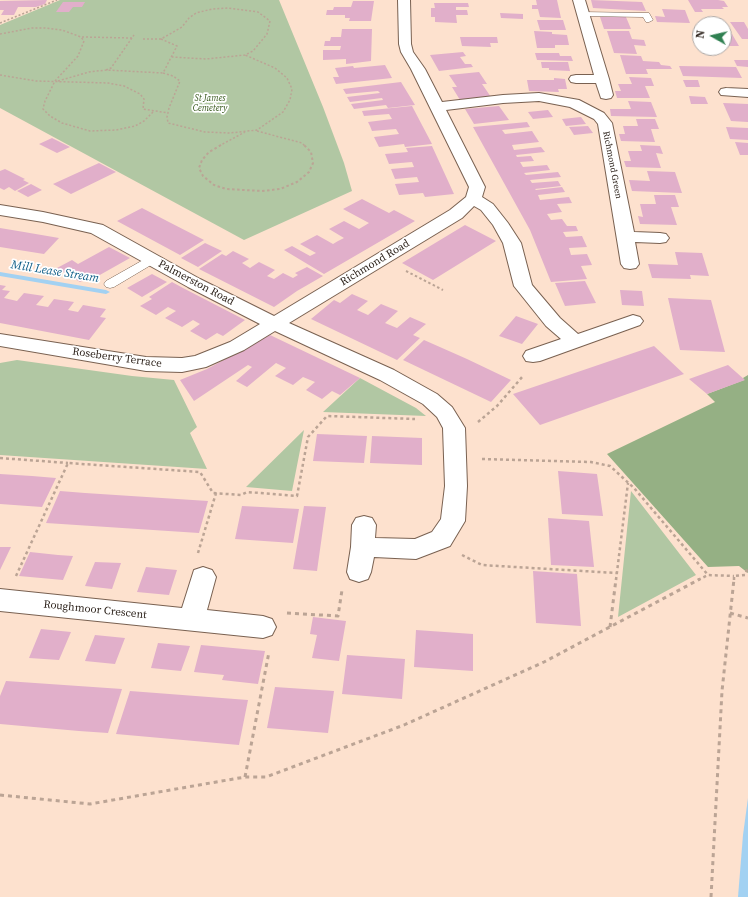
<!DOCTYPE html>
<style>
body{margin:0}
#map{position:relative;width:748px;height:897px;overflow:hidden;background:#fde1ce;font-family:"Source Serif 4",serif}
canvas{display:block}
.north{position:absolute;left:692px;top:16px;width:40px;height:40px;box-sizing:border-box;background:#fff;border:1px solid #aba7a5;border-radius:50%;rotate:278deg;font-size:11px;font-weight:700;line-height:16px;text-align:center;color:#2e241d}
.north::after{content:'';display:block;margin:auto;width:14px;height:18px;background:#2f8051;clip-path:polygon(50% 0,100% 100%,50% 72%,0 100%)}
</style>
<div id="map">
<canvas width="748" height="897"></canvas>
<div class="north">N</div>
</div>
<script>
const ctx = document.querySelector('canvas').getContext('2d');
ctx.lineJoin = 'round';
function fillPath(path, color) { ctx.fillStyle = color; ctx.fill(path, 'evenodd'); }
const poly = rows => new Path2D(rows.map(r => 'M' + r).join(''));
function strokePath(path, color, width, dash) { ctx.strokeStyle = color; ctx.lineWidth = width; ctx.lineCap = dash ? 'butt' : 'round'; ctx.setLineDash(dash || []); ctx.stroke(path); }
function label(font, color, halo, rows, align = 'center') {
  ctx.font = font + ' "Source Serif 4",serif'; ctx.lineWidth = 3.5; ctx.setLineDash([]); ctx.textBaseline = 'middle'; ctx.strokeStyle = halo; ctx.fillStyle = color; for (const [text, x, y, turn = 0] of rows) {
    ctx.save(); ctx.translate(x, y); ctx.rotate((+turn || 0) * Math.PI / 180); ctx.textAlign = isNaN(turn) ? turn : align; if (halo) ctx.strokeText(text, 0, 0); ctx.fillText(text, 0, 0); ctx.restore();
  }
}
fillPath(poly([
 [60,0,279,0,323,107,344,163,352,191,244,240,0,108,0,25],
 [17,360,132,376,174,380,197,427,190,433,207,469,0,455,0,363],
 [360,378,416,408,426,416,323,412],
 [304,430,292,491,246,487],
 [631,491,696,575,618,617]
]), '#b1c7a3');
fillPath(poly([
 [748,375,748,573,739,566,708,567,607,454,715,402,707,394,744,380,743,378]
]), '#95b084');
fillPath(poly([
 [748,798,748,897,738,897,743,835]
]), '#a2d1f2');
fillPath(poly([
 [0,272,106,290,110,292,106,294,0,276,0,272]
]), '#a2d1f2');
fillPath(poly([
 [47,0,45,4,36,7,18,7,14,15,1,15,4,10,0,10,0,1],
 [536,0,557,0,561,18,540,17,538,9,532,9,532,5,537,5],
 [591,0,642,2,646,11,593,8],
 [688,0,718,0,724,1,728,7,722,7,724,9,701,9,703,12,695,12],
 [353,1,374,1,371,21,349,21,350,18,345,18,345,15,326,15,327,10,333,10,334,7,351,7],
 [63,2,85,2,82,7,73,7,69,12,56,12],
 [434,3,468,3,469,7,456,7,456,10,467,10,468,15,456,15,457,23,435,22,435,17,431,17,431,8,435,8],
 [662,9,685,10,690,23,657,22,655,16,665,17],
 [500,13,523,14,523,19,501,18],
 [600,17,626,17,631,29,604,29],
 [537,20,563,20,566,30,540,30],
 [730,22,744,22,748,29,748,39,742,39],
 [342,29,372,29,371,61,346,64,346,59,323,60,323,50,340,50,341,46,324,46,325,41,330,41,331,37,341,37],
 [534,31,552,32,552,34,567,35,569,45,555,45,555,48,537,48],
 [607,31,629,31,632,39,644,40,646,46,634,45,637,54,614,53],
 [724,34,732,34,739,46,724,46],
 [460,37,497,37,498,43,490,43,491,47,462,46],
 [463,52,466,56,460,57,465,64,471,64,473,67,439,71,430,55],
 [535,53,559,53,560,56,571,56,573,61,537,60],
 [620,55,641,56,643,61,659,62,661,65,670,66,672,69,646,69,648,74,626,74],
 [734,60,748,60,748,67,737,66],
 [541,62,568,62,570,71,549,70,549,68,542,68],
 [385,65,392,78,336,84,333,77,339,77,335,68,353,66,354,68],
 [679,66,736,67,742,78,683,76],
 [479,72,487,84,482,84,491,97,460,100,452,87,457,87,449,75],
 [629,77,651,78,654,86,645,86,650,98,617,98,615,91,621,91,618,84,632,84],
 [554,78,565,79,567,89,558,89,559,92,529,91,527,80,554,80],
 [683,80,698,80,700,87,686,87],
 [401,82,415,105,388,108,386,105,354,109,351,104,383,100,382,98,350,102,347,97,380,93,378,91,346,94,343,89],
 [689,96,705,97,708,104,691,104],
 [628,101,651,102,657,117,611,116,610,109,631,109],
 [723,103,748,104,748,122,731,121],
 [412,106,432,144,405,147,404,144,379,147,374,137,399,134,396,129,372,131,370,126,368,122,392,119,389,114,364,116,362,111],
 [499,106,509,120,474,124,465,109],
 [548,110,553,117,533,119,528,112],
 [581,117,586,124,566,126,562,119],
 [636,119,655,119,659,129,651,129,655,142,621,141,619,134,625,134,623,126,638,126],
 [527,122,530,127,502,130,505,134,532,131,539,142,512,145,514,150,541,147,545,152,516,155,517,157,531,156,534,161,520,162,523,167,547,165,550,170,524,173,526,175,558,172,561,177,530,180,532,183,558,181,561,186,535,189,536,190,562,187,565,192,538,195,540,200,569,197,572,203,557,204,562,212,547,214,551,220,562,219,567,226,576,226,578,231,563,232,566,237,582,236,587,247,569,248,571,255,587,254,592,265,581,266,587,279,551,282,530,230,473,127],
 [588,126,593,133,574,135,569,127],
 [726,127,748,128,748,140,730,139],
 [52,138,70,147,57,153,39,144],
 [735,142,748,143,748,155,740,155],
 [640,145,660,146,663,154,656,153,661,168,626,167,624,161,631,161,628,151,642,151],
 [432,146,454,194,425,197,423,193,399,195,395,184,419,182,417,177,395,179,391,169,414,167,412,162,389,164,385,154,408,152,406,148],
 [99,163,116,172,71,194,53,184],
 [5,169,25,179,23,180,29,183,15,191,9,187,4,190,0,188,0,171],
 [647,171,675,172,682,193,632,191,629,180,650,181],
 [31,184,42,190,28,197,17,191],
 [654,195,675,195,679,207,671,207,677,225,640,224,638,216,643,217,640,204,656,204],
 [362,199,389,213,394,210,415,221,324,274,284,250,292,246,310,256,316,253,300,244,317,235,333,244,338,241,344,238,329,229,344,221,359,229,369,223,343,209],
 [142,208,167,221,204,240,180,255,117,221],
 [465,225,496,241,433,280,402,263],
 [0,228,24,232,59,238,44,254,0,247],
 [205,243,222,251,198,267,181,258],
 [109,247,130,258,98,276,95,274,80,282,57,268,72,260,78,264],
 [233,251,249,259,242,263,250,268,259,262,275,270,267,276,274,279,283,273,293,278,298,275,295,273,307,267,323,276,297,291,274,307,199,269,222,254,226,256],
 [675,252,702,253,709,276,690,275,691,279,652,278,648,264,678,265],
 [152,274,167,282,142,297,127,288],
 [585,281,596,303,565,306,555,283],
 [172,282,183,288,245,320,223,336,217,333,206,340,190,331,200,324,193,320,182,327,165,318,176,311,168,307,156,315,140,306,152,299,149,297],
 [0,285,6,286,2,290,10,291,4,298,17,301,24,293,44,296,36,305,48,307,54,299,74,302,68,310,78,312,83,305,106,309,100,317,106,318,89,340,0,323],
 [620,290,642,291,644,306,622,305],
 [352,294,368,301,357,310,368,315,381,304,398,311,385,323,397,328,410,317,426,324,413,335,420,338,397,360,311,319,334,300,340,303],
 [668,298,711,300,725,352,680,350],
 [516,316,538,324,522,344,499,336],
 [270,335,360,378,340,395,332,391,322,399,306,390,315,382,303,377,293,385,275,376,286,368,276,363,247,387,236,381,252,367,248,365,194,401,180,380,207,369],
 [424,340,467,359,511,380,491,402,403,360],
 [654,346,684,374,540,425,513,394],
 [728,365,745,380,707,394,689,379],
 [317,434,367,436,364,463,313,461],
 [372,436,422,438,422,465,370,463],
 [558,471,597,474,603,516,562,514],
 [0,474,32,476,56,478,42,507,0,504],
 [60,491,85,493,208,501,199,533,46,523],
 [242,506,299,509,293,543,235,539],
 [304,506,326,507,317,571,293,569],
 [548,518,589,521,594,567,551,565],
 [0,547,11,547,0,570],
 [30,552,58,555,73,556,63,580,19,576],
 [95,562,121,563,112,589,85,586],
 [146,567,177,570,169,595,137,592],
 [533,571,577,574,581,626,536,623],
 [313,617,346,621,339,661,312,658,317,635,310,634],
 [41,629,71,632,59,660,29,658],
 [416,630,473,634,473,671,414,667],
 [95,635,125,638,115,664,85,661],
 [158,643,190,646,181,671,151,668],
 [201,645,265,651,258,684,222,680,224,675,194,672],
 [347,655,405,659,402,699,342,694],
 [6,681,122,689,108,733,79,731,0,724,0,696],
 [275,687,334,691,328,733,267,728],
 [130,691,248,700,239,745,116,734]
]), '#e1afca');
const service = poly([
 [581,12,646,13,649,13,653,20,649,22,646,22,643,17,584,16,581,16,581,12],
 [152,255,156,256,158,259,156,262,114,287,110,288,106,287,104,284,106,281,152,255]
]);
const minor = poly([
 [398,0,410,0,411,44,413,52,425,69,442,102,503,95,539,93,579,100,604,113,612,123,634,232,660,233,666,234,669,238,666,242,660,243,635,242,639,264,636,268,630,269,624,268,621,264,598,124,594,119,570,107,539,101,503,103,446,110,485,187,482,197,493,204,508,223,521,243,532,285,560,318,578,334,633,315,640,317,643,321,640,325,540,361,533,362,526,361,523,356,526,351,561,339,546,326,514,286,503,243,493,225,481,210,474,206,462,218,289,323,394,370,437,394,452,407,465,428,467,486,465,521,450,546,416,559,374,557,371,572,368,579,359,582,350,579,347,572,351,547,352,525,356,518,364,516,372,518,376,525,375,538,415,539,432,532,441,519,445,486,443,428,437,417,423,404,380,380,275,331,244,350,206,367,182,372,146,371,0,346,0,334,146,357,182,358,195,356,230,342,260,324,188,287,91,233,43,222,0,215,0,205,43,212,103,225,200,279,274,316,450,210,466,197,469,187,411,69,401,52,399,44,398,0],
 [573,0,585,0,609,79,613,95,611,98,606,99,601,98,596,83,576,83,571,82,569,79,571,76,576,75,594,75,573,0],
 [726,88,748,89,748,97,721,95,719,92,721,89,726,88],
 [203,567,212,570,216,577,207,610,263,616,272,619,276,627,272,635,263,638,0,611,0,589,182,608,194,570,203,567]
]);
strokePath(service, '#796151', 1);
strokePath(minor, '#796151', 2);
strokePath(poly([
 [0,23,57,0],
 [0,34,32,28,45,28,62,30,81,37,84,41,78,56,55,81,45,101,43,109,50,116,62,123,90,131,116,130,135,126,144,121,154,111],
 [82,37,132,38],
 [143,39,161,39,182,27,189,18,196,13,212,9,228,8,258,12,270,21,267,34,253,51,245,55,206,59,172,57],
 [161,39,177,46,163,73,173,76,180,81,169,108,167,117,168,123,205,132,230,133,257,130,283,112,290,100,292,89,287,78,275,68,245,55],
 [106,70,111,68,134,35],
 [0,75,36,81,108,83,124,86,140,94,144,99,143,109,168,113],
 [58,81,89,72,106,70,163,73],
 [257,131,302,143,305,146],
 [219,146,245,132]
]), '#bba495', 1.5, [2, 2]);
strokePath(poly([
 [221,145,209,152,202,160,199,168,203,176,214,185,226,189,262,191,280,189,297,182,309,172,313,163,311,152,304,145],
 [406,271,443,290]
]), '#bba495', 2, [2.5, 2.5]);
strokePath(poly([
 [478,422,497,406,523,376],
 [0,458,68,463],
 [482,459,591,462,610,466,634,488,708,575],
 [198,553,216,493],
 [462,555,482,565,616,573],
 [16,576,68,463,200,472,213,493,241,495,247,492,297,496,308,437,327,416,415,419],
 [616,580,628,483],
 [698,580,708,575,734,576],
 [734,580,734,576,745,575,748,567]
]), '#bba495', 2.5, [3, 3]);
strokePath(poly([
 [287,613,338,616,342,590],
 [730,613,748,618],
 [610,627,616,579],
 [245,777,269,652],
 [0,795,90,804,245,777,266,777,404,725,544,662,700,579],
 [711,897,722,691,734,579]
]), '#bba495', 3, [4, 4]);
fillPath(service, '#fff');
fillPath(minor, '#fff');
label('italic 9px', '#335517', '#fff', [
 ["St James",210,99],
 ["Cemetery",210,109]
]);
label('9px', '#2e241d', '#fff', [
 ["Richmond Green",612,165,79]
]);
label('11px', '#2e241d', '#fff', [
 ["Richmond Road",375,263,-31],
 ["Palmerston Road",196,283,28],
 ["Roseberry Terrace",117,358,8],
 ["Roughmoor Crescent",95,610,6]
]);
label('italic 12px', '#0e5d87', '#fff', [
 ["Mill Lease Stream",55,272,9]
]);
</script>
